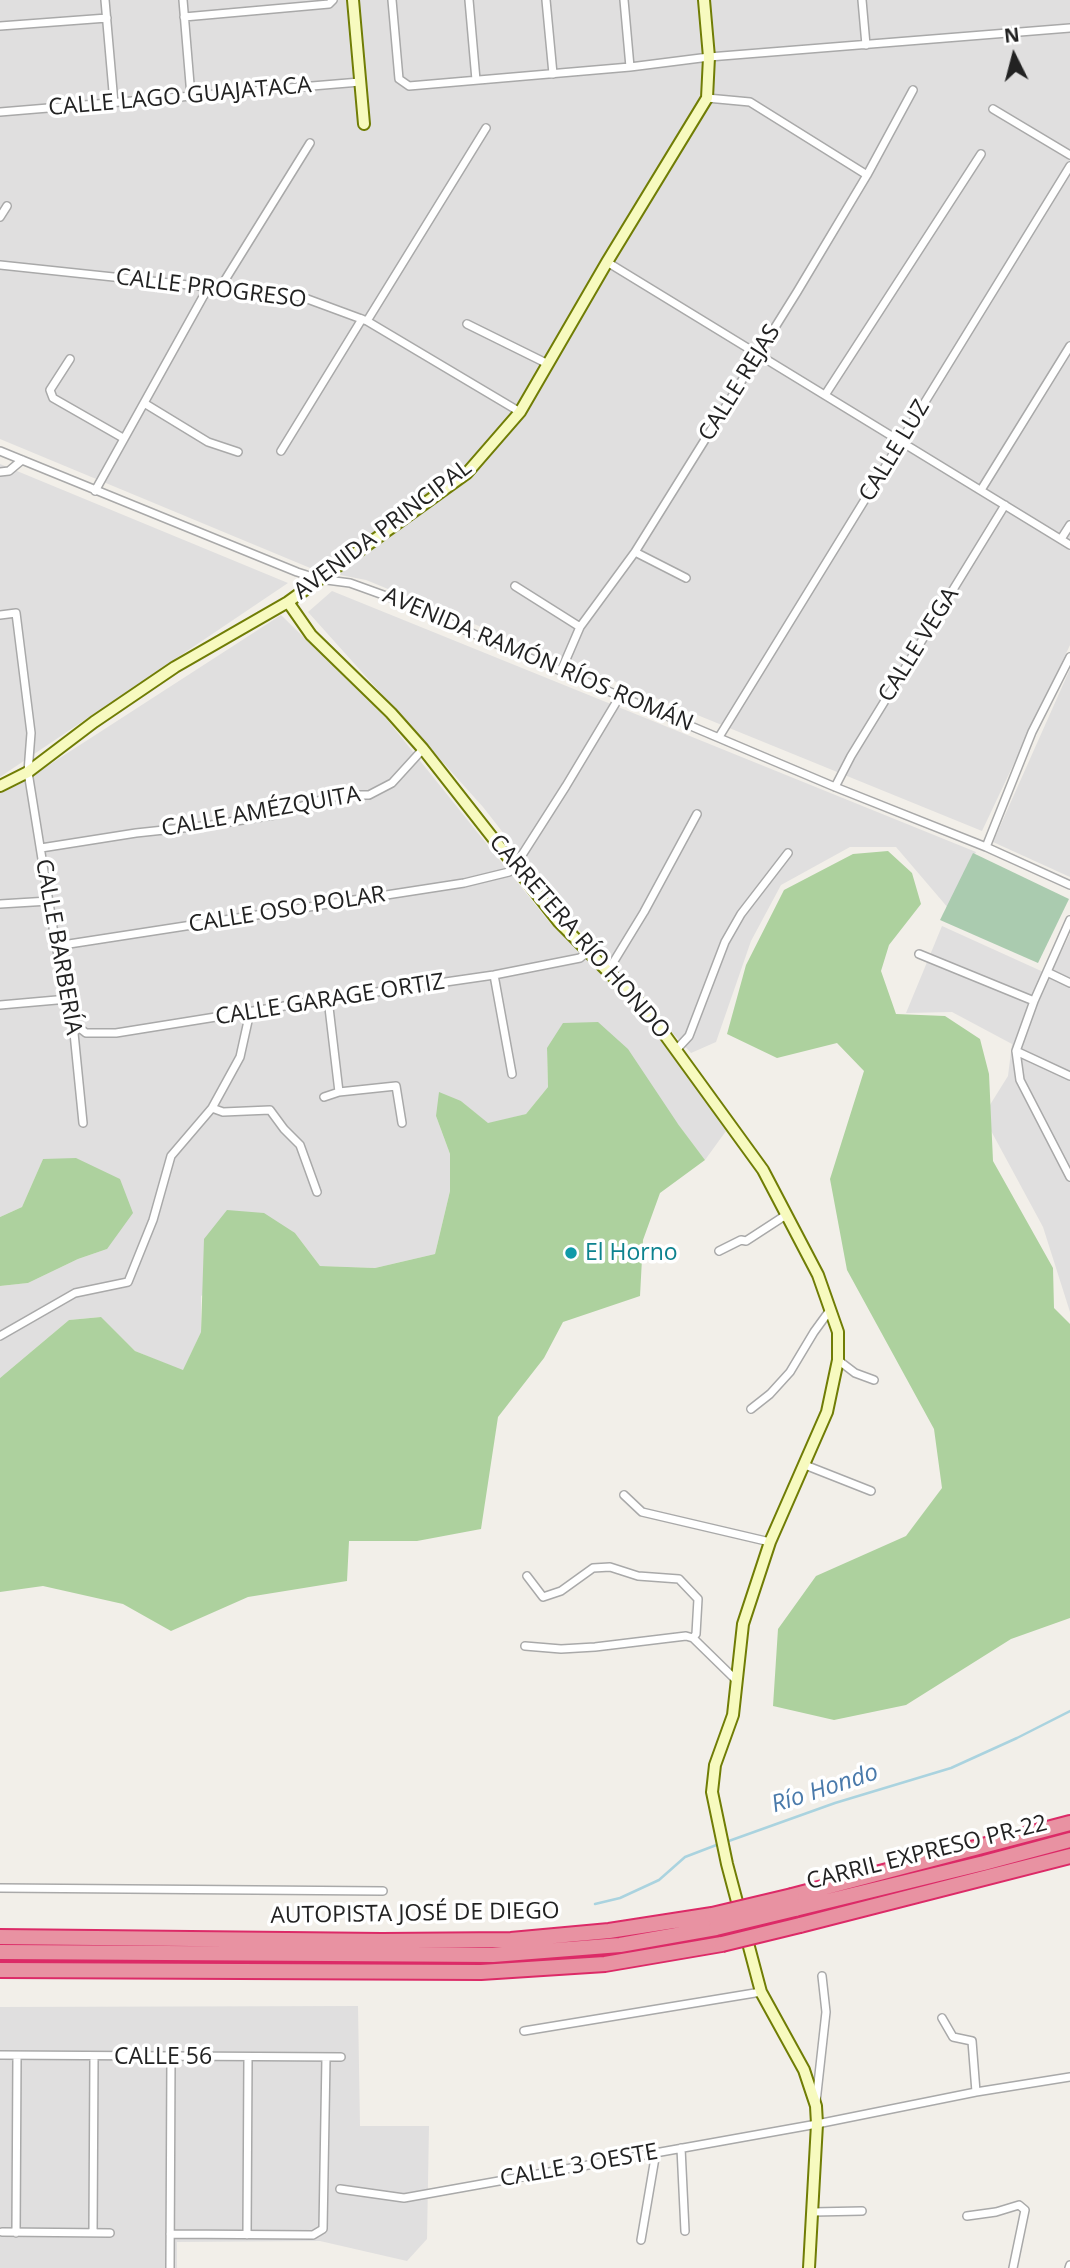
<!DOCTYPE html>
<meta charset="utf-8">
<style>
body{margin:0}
#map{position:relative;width:1070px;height:2268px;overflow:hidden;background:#f2efe9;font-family:"Open Sans",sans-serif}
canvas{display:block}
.north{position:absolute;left:979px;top:21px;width:70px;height:70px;-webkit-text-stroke:5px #fff;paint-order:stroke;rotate:354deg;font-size:19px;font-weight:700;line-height:28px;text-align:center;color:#222}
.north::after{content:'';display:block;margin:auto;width:24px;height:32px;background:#222;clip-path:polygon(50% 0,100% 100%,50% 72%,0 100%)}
</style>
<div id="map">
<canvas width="1070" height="2268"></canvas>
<div class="north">N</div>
</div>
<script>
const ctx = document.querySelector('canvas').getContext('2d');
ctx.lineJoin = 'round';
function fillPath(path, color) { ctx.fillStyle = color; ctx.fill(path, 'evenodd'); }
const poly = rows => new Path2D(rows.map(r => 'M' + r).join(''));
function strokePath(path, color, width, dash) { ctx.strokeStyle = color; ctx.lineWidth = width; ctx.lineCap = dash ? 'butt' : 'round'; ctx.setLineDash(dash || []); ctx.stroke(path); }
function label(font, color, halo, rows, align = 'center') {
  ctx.font = font + ' "Open Sans",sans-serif'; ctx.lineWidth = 7; ctx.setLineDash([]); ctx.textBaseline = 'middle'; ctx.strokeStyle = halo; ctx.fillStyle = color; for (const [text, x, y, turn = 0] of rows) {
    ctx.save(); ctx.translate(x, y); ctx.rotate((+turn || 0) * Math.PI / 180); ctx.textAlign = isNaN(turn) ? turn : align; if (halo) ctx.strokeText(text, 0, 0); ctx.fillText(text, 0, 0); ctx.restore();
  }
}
fillPath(poly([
 [0,0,1070,0,1070,645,982,831,366,580,315,570,0,439],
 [0,464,288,583,0,777],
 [332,591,976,852,949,909,896,847,850,847,781,885,751,941,716,1042,691,1053,587,940,483,807,308,612],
 [281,615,385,717,550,923,642,1011,726,1131,705,1160,678,1124,547,1048,548,1087,526,1114,488,1124,461,1101,436,1116,450,1154,450,1191,435,1254,375,1268,320,1266,295,1233,201,1296,201,1332,183,1371,135,1351,100,1317,69,1320,0,1378,0,1286,28,1283,78,1259,107,1249,43,1159,22,1207,0,1217,0,791,18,785],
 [1070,669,1070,877,993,842],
 [942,926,1050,975,1070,934,1070,1312,1043,1227,983,1116,1008,1076,1012,1044,952,1012,906,1013],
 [358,2006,360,2126,429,2126,427,2239,407,2261,320,2241,177,2242,177,2268,0,2268,0,2007]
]), '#e0dfdf');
fillPath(poly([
 [888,851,912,873,921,904,889,945,881,971,896,1014,945,1016,980,1039,989,1074,993,1161,1053,1268,1054,1308,1070,1324,1070,1618,1011,1639,906,1705,834,1720,773,1706,778,1629,816,1576,906,1536,942,1488,934,1429,847,1270,830,1179,864,1071,837,1043,777,1058,727,1034,746,965,784,890,853,854],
 [598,1022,628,1049,678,1124,705,1160,660,1193,643,1240,640,1296,563,1322,544,1358,498,1417,481,1529,417,1541,349,1541,347,1581,248,1597,171,1631,123,1604,43,1586,0,1592,0,1378,69,1320,101,1317,135,1351,183,1370,201,1332,204,1239,227,1210,264,1213,295,1233,320,1266,375,1268,435,1254,450,1191,450,1154,436,1116,439,1092,461,1101,488,1123,526,1114,548,1087,547,1048,563,1023],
 [76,1158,120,1179,133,1213,107,1249,78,1259,28,1283,0,1286,0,1217,22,1207,43,1159]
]), '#add19e');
fillPath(poly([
 [973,853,1069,899,1038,963,940,920]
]), '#aacbaf');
strokePath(poly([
 [726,1842,835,1803,951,1768,1017,1738,1070,1711],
 [595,1904,620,1898,659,1880,685,1857,719,1844]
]), '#aad3df', 2.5);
const street = poly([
 [105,0,114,103],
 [183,0,191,96],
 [392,0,399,79,409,86,630,67,709,57,1070,28],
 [469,0,476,80],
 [546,0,553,74],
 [624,0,630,67],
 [862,0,866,45],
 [184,17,329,4,333,0],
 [0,26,107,18],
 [707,98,750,102,867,175],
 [993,109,1070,155],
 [0,112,360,82],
 [0,217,7,206],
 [607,262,1070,545],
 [0,265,302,297,367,321,520,412],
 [220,288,310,143],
 [367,321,486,128],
 [467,324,548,364],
 [70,359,50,390,53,398,123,438],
 [825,395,981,154],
 [144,403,208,442,238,452],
 [0,451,297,572,319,579,350,583,400,601,485,639,835,787,986,847,1070,885],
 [281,451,362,319],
 [0,472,9,471,22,460],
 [981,490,1070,346],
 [95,491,209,286],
 [1061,539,1070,525],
 [635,552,686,578],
 [515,586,580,627],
 [0,615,16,613,31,733,28,772,56,946,73,1023,83,1123],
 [561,671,580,627,635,552,797,292,867,175,913,90],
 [719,737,1070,166],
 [835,787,851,756,1005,505],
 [986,847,1032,732,1070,657],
 [41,848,136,833,211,825,274,815,327,798,346,795,369,795,392,783,423,749],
 [0,904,49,901],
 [1070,920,1034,1001,1016,1051,1020,1080,1070,1177],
 [56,946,464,883,509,872,515,866,566,786,620,696],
 [919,954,1034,1001],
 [608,971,644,912,697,814],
 [1047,972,1070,983],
 [494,975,512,1074],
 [328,999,339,1092],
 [0,1005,68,999],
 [73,1023,86,1033,116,1033,328,999,494,975,580,958,588,951],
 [676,1050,689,1036,725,942,741,914,788,853],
 [1016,1051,1070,1076],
 [324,1097,339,1092,396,1086,402,1123],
 [212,1108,223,1112,270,1110,284,1129,300,1145,317,1192],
 [719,1251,741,1240,746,1241,786,1215],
 [0,1336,75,1293,128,1282,153,1220,171,1156,212,1108,240,1057,250,1012],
 [838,1360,855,1373,874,1380],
 [751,1409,770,1394,790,1372,814,1332,830,1310],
 [805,1465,871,1491],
 [624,1495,642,1512,770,1542],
 [527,1576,543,1597,561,1591,593,1568,610,1567,638,1576,679,1579,698,1599,696,1634,693,1638],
 [525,1646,561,1649,595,1647,686,1636,693,1638,737,1681],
 [0,1888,383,1891],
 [942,2018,953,2037,972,2041,976,2092],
 [524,2031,761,1992],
 [0,2055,341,2057],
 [816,2102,826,2012,822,1976],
 [681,2148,685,2231],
 [340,2189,404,2198,817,2124,976,2092,1070,2077],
 [813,2212,862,2211],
 [967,2216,996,2212,1019,2205,1025,2210,1013,2268],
 [2,2232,110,2233],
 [16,2233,17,2056],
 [93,2233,94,2056],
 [170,2234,313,2235,323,2229,326,2058],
 [247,2235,248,2057],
 [641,2240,656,2152],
 [170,2268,171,2057],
 [1069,2268,1070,2265]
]);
const secondary = poly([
 [353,0,364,124],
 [288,602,311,635,391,713,423,749,558,921,649,1013,763,1170,818,1275,838,1332,838,1360,827,1412,770,1542,743,1624,733,1715,715,1765,712,1792,727,1864,761,1992,804,2070,816,2106,817,2124,809,2268],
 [0,786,28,772,94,722,175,667,288,602,467,473,520,412,607,262,707,98,709,57,704,0]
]);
const highway = poly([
 [792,1896,1070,1823],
 [795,1909,984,1863,1070,1840],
 [800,1925,1070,1856],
 [0,1937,382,1941,511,1940,609,1931,712,1915],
 [0,1952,493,1955,620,1945,716,1928],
 [0,1970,481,1972,605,1964,722,1944]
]);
strokePath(street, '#a9a9a9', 10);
strokePath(secondary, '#707d05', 14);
strokePath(highway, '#dc2a67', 18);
strokePath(street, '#fff', 7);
strokePath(secondary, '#f7fabf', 10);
strokePath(highway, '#e892a2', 14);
const highwayBridge = poly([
 [712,1915,792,1896],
 [716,1928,795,1909],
 [722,1944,800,1925]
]);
strokePath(highwayBridge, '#dc2a67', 18, []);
strokePath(highwayBridge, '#e892a2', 14);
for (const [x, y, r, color] of [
 [571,1253,7,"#0f9aa8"]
]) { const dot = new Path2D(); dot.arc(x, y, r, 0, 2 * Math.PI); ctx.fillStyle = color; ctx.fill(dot); strokePath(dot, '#fff', 2.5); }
label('23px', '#222', '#fff', [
 ["CALLE LAGO GUAJATACA",180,97,-5],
 ["CALLE PROGRESO",211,289,7],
 ["CALLE REJAS",740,383,-58],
 ["CALLE LUZ",895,451,-59],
 ["AVENIDA PRINCIPAL",383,530,-37],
 ["CALLE VEGA",919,645,-58],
 ["AVENIDA RAMÓN RÍOS ROMÁN",538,660,23],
 ["CALLE AMÉZQUITA",261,812,-10],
 ["CALLE OSO POLAR",287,910,-9],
 ["CARRETERA RÍO HONDO",579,937,49],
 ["CALLE BARBERÍA",58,947,80],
 ["CALLE GARAGE ORTIZ",330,1000,-9],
 ["CARRIL EXPRESO PR-22",927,1853,-14],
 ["AUTOPISTA JOSÉ DE DIEGO",415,1914,-1],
 ["CALLE 56",163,2057],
 ["CALLE 3 OESTE",579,2166,-10]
]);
label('23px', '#0d838f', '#fff', [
 ["El Horno",585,1253]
], 'left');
label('italic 24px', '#4a7aab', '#fff', [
 ["Río Hondo",825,1789,-18]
]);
</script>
